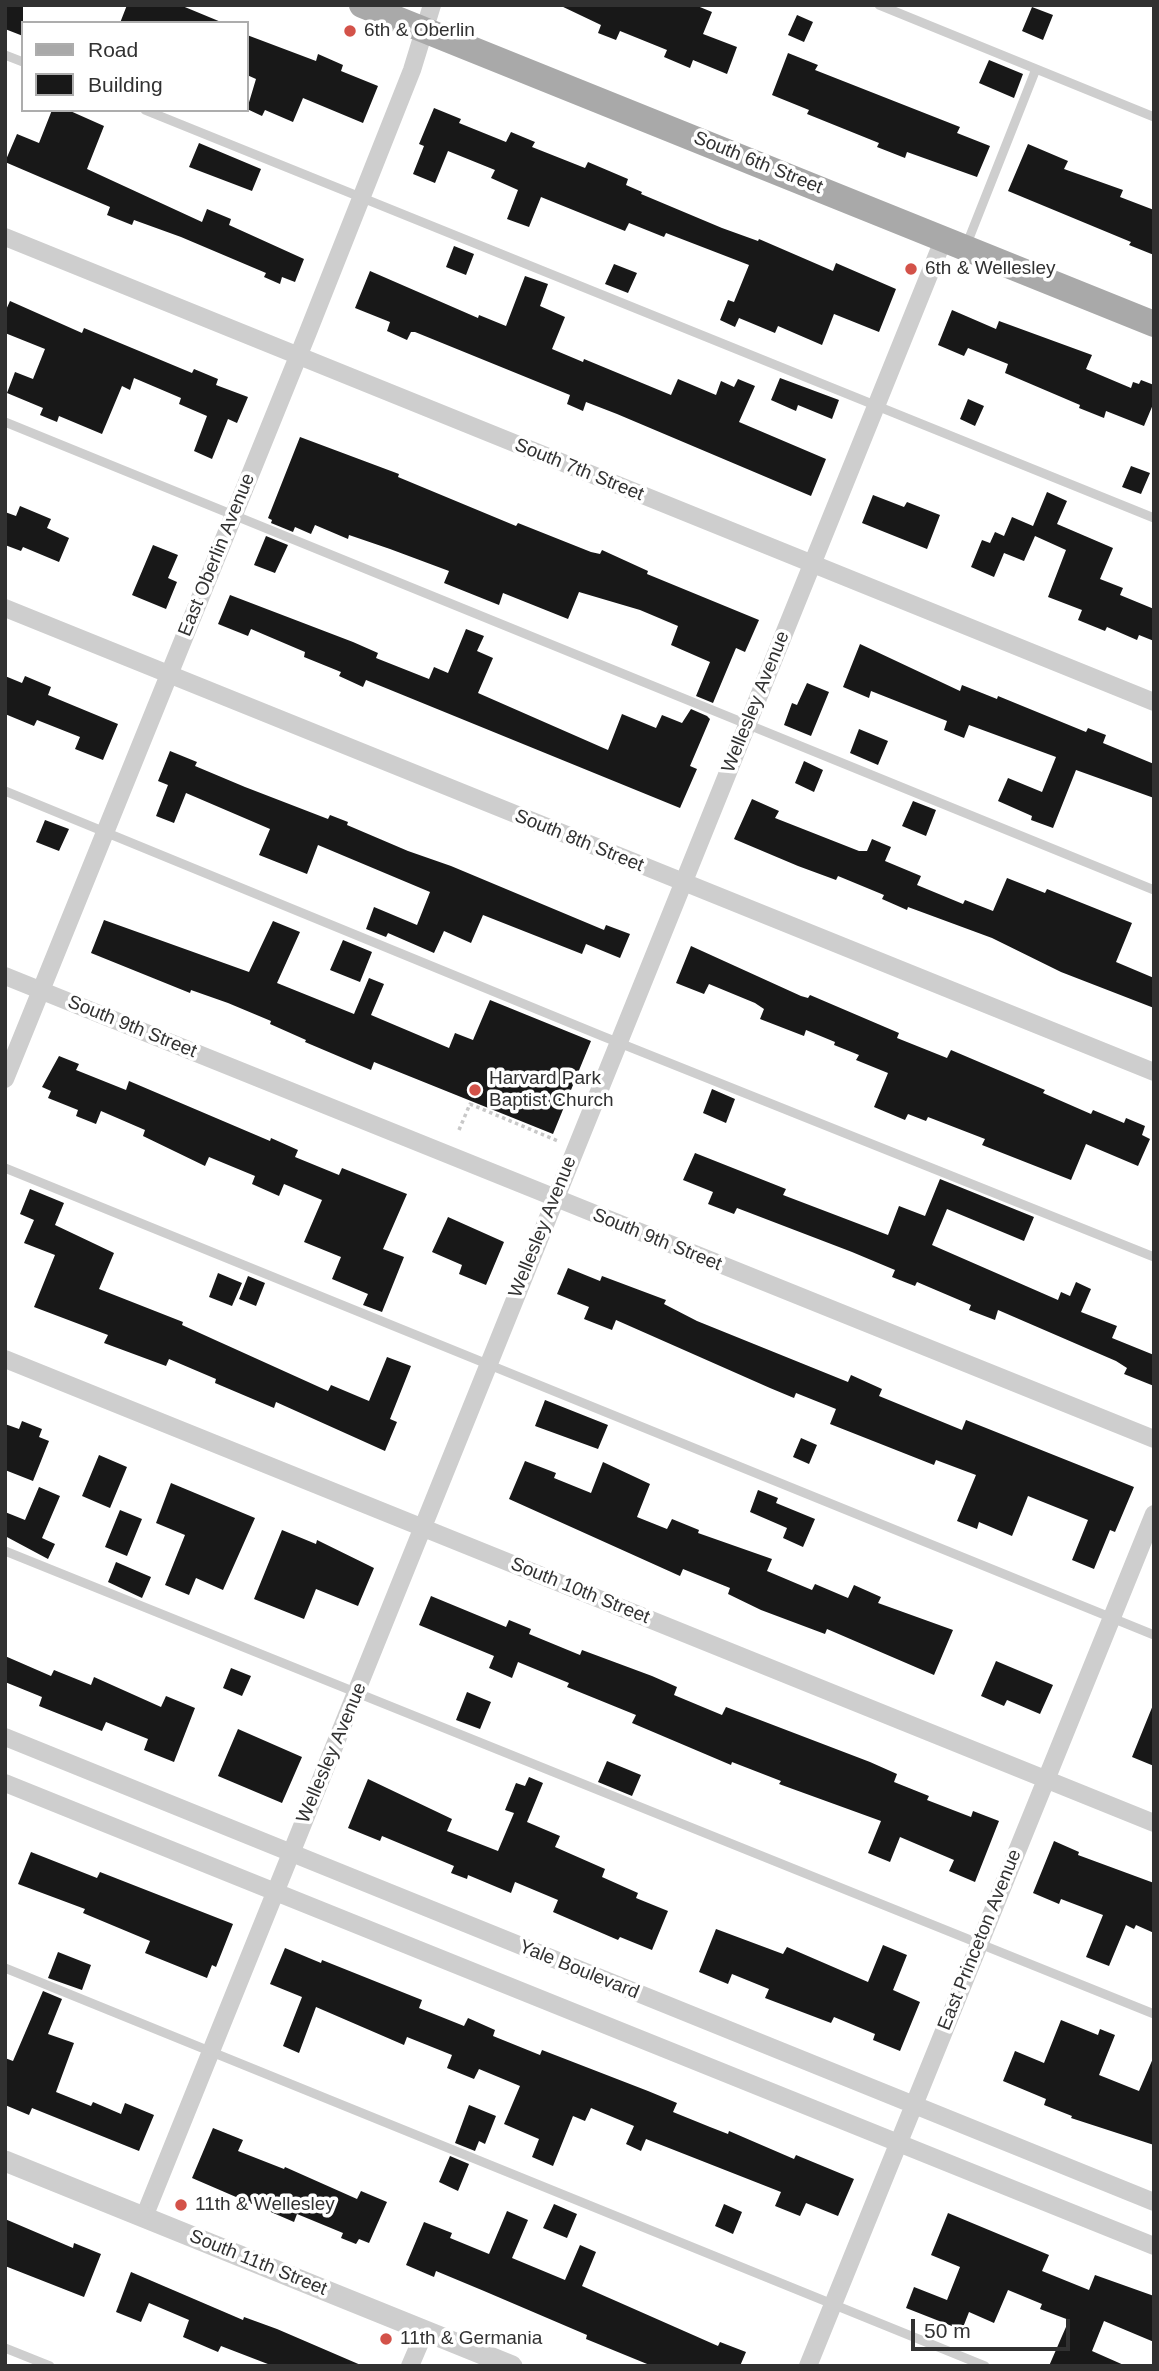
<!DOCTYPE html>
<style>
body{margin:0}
#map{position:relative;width:1159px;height:2371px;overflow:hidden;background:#fff;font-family:Helvetica,sans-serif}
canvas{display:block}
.frame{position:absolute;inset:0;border:7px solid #313131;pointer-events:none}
.legend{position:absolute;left:21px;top:21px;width:228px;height:91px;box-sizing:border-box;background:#fff;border:2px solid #adadad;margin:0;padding:9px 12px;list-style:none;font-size:21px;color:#313131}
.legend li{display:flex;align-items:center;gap:14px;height:35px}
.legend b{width:35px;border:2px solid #adadad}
.scale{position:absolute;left:911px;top:2319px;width:159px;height:32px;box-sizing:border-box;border:4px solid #313131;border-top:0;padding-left:9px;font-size:21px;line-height:24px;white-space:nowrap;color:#313131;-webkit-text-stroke:5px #fff;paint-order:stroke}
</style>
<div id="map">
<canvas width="1159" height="2371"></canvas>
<div class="frame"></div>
<ul class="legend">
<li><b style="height:9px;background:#a9a9a9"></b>Road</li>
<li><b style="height:19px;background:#181818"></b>Building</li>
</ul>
<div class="scale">50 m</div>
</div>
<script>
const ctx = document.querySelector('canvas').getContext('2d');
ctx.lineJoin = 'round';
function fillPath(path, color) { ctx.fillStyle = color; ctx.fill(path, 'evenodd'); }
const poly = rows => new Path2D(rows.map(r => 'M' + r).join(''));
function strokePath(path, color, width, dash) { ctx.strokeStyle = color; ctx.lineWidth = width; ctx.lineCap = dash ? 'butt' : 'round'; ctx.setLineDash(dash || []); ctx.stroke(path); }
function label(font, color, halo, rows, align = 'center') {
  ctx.font = font + ' Helvetica,sans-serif'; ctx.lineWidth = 7; ctx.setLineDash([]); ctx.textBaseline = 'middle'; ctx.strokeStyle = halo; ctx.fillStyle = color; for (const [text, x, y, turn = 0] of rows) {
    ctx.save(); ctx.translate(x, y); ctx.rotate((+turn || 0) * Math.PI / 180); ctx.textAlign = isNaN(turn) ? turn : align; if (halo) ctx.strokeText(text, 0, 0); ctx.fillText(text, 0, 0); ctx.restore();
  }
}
fillPath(poly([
 [5,5,23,5,23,36,5,29],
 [127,5,180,5,221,22,120,23],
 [559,5,695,5,712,12,703,34,737,47,727,74,693,60,690,68,664,57,667,50,620,31,616,40,598,33,601,25],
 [1032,7,1053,15,1043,40,1022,31],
 [797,15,813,22,804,42,788,35],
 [247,35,316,61,318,54,343,65,341,71,378,86,363,123,303,98,293,122,265,110,262,116,247,109,256,79,247,75],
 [788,53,818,65,815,70,960,127,957,133,990,146,977,177,907,152,905,158,877,147,879,143,807,114,809,110,772,95],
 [989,60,1023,74,1014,98,979,83],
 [434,108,461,119,459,123,506,142,511,132,535,142,532,147,585,168,588,162,628,179,626,185,642,192,641,194,722,228,758,241,759,239,833,271,836,263,896,289,879,332,834,314,822,345,778,326,775,333,739,318,735,327,720,320,728,300,734,302,749,265,666,233,664,237,629,223,625,231,541,197,529,227,507,219,518,190,491,178,495,170,448,151,435,183,413,174,424,146,419,144],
 [52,110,68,110,104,126,87,169,202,222,207,209,231,219,229,225,304,259,295,282,282,277,280,284,264,277,266,273,181,237,134,220,132,225,107,215,110,207,5,162,17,134,39,143],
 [199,143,261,169,252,191,189,167],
 [1028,144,1068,161,1064,169,1123,190,1120,197,1154,210,1154,255,1129,245,1131,242,1008,191],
 [454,246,474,254,466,275,446,267],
 [614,264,637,273,628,293,605,284],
 [370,271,478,318,479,315,506,326,525,276,548,284,540,306,565,317,552,349,583,362,584,359,671,395,678,379,716,395,721,381,734,387,738,379,755,386,739,422,826,459,811,496,617,414,586,402,583,411,567,404,570,395,415,332,411,332,407,340,387,331,390,322,355,308],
 [10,301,82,333,84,328,192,373,194,369,218,379,216,385,248,397,237,423,228,419,212,459,194,451,207,416,179,404,181,398,134,378,130,390,122,386,102,434,59,416,57,422,40,415,43,408,7,393,15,372,33,379,45,349,5,333,5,312],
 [952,310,996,329,999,321,1092,355,1086,369,1131,388,1133,382,1139,384,1141,380,1154,385,1154,402,1144,426,1106,411,1104,418,1079,408,1080,405,1005,373,1008,364,968,348,964,356,938,345],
 [780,378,839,400,832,419,798,405,796,411,771,400],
 [968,399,984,406,975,426,960,419],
 [300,437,399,474,398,477,516,526,518,523,591,552,600,554,602,550,648,571,647,574,759,620,745,652,736,648,713,703,696,696,710,662,671,645,678,626,640,610,579,592,568,619,503,593,499,605,444,583,449,571,390,549,349,535,348,539,315,525,311,534,295,527,293,532,271,523,272,520,268,518],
 [1131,466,1150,473,1141,494,1122,487],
 [1047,492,1067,501,1057,524,1113,548,1100,579,1123,588,1120,595,1154,609,1154,641,1139,635,1137,640,1107,627,1105,631,1078,620,1082,610,1048,597,1066,550,1035,536,1024,561,1004,553,994,577,971,567,982,540,990,543,995,532,1004,536,1012,517,1033,526],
 [873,495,904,507,907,502,940,515,927,549,862,523],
 [20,506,51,519,47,528,69,538,59,562,23,547,21,551,5,545,5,512,16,516],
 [266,536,288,545,275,573,254,565],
 [153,545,178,555,168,578,177,582,166,609,132,595],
 [230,595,353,642,378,653,376,658,429,679,434,667,448,673,466,629,484,636,477,651,493,658,478,693,608,750,622,714,656,728,662,715,682,723,691,709,707,716,710,719,690,766,697,769,680,808,366,680,363,687,339,676,341,672,304,657,305,652,251,629,248,636,218,624],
 [860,644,960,691,962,685,997,699,998,696,1086,732,1088,728,1106,735,1103,743,1154,764,1154,798,1076,770,1053,828,1031,820,1032,816,998,801,1008,778,1042,792,1056,757,969,725,964,738,944,730,947,721,871,691,869,698,843,687],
 [5,676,22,683,25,676,51,687,48,695,118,724,103,760,75,749,80,737,37,720,34,726,5,714],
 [807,683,829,692,811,736,784,725,792,703,797,705],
 [859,729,888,741,878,765,850,753],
 [170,751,197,762,195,766,245,787,328,819,330,815,348,822,347,825,408,851,451,866,604,930,606,925,630,934,620,958,586,944,582,954,483,915,471,943,444,931,434,953,388,933,386,937,366,929,374,907,417,925,430,892,318,845,307,874,259,855,270,829,186,793,174,823,156,816,168,785,158,781],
 [804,761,823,770,814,792,795,783],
 [752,799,779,811,775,818,859,851,867,851,872,839,891,847,885,861,921,876,917,885,963,904,965,900,993,911,1007,878,1045,893,1047,889,1132,923,1116,962,1154,978,1154,1008,1061,972,992,938,908,907,907,910,882,899,884,895,838,876,836,880,798,866,734,839],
 [913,801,936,810,926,836,902,826],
 [45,820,69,829,59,851,36,842],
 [104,920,249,972,273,921,300,932,277,983,354,1014,369,978,384,984,371,1015,449,1048,455,1033,473,1040,490,1000,591,1041,553,1134,374,1062,371,1070,305,1042,306,1040,270,1024,271,1021,228,1003,191,990,190,993,91,953],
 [343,940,372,952,360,982,330,970],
 [691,946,801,996,808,998,810,995,899,1033,897,1038,947,1058,951,1050,1045,1090,1043,1093,1091,1114,1093,1110,1124,1123,1126,1118,1145,1126,1142,1135,1150,1139,1138,1166,1086,1144,1071,1180,982,1145,985,1139,928,1117,926,1121,908,1114,905,1120,874,1107,888,1073,856,1060,859,1055,834,1045,835,1042,806,1030,804,1036,760,1019,764,1009,755,1003,709,984,704,994,676,983],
 [59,1056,79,1064,76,1070,126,1090,129,1081,270,1141,271,1138,298,1150,295,1157,339,1175,342,1168,407,1194,383,1249,404,1257,382,1312,363,1305,368,1294,332,1279,341,1257,304,1242,322,1200,284,1184,279,1196,252,1184,255,1176,209,1157,205,1166,143,1136,145,1130,101,1111,96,1124,76,1116,78,1110,48,1098,51,1091,42,1087],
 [712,1089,735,1099,726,1123,703,1113],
 [695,1153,786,1189,783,1195,888,1235,899,1206,925,1216,940,1179,1034,1217,1024,1241,947,1209,932,1245,1058,1300,1061,1292,1070,1296,1076,1282,1091,1289,1081,1312,1117,1326,1112,1338,1154,1355,1154,1386,1124,1374,1127,1368,1116,1361,998,1310,995,1320,969,1310,971,1305,917,1282,915,1286,892,1277,895,1270,852,1252,737,1208,734,1214,708,1204,713,1192,683,1180],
 [30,1189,64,1203,55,1225,114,1253,99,1289,183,1322,182,1325,328,1391,331,1385,369,1401,387,1357,411,1366,390,1419,397,1422,385,1451,276,1402,274,1408,215,1383,216,1379,169,1359,166,1366,104,1343,108,1335,34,1307,55,1255,24,1243,34,1220,20,1214],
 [448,1217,504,1242,486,1285,459,1274,462,1265,432,1252],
 [568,1268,600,1281,602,1276,666,1300,664,1304,697,1321,848,1382,851,1375,882,1389,879,1396,962,1430,966,1420,1134,1487,1115,1532,1110,1530,1094,1569,1072,1560,1088,1520,1028,1496,1012,1536,979,1522,977,1529,957,1521,976,1475,936,1460,934,1465,830,1424,836,1409,796,1393,794,1398,770,1388,616,1320,612,1330,584,1319,589,1307,557,1294],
 [218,1273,242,1283,232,1306,209,1297],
 [248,1276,265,1283,256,1306,239,1299],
 [545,1400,608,1425,598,1449,535,1426],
 [22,1421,42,1429,39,1437,49,1441,33,1481,5,1470,5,1424,19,1429],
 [801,1438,817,1445,809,1464,793,1457],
 [99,1455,127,1467,110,1508,82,1496],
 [525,1461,556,1473,554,1478,591,1493,603,1462,650,1484,637,1517,667,1529,672,1519,699,1530,698,1533,772,1559,767,1571,812,1590,815,1584,848,1598,854,1585,881,1597,878,1603,953,1630,934,1675,827,1629,825,1634,761,1610,728,1594,730,1588,683,1569,680,1576,509,1499],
 [171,1483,255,1518,223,1590,196,1578,189,1595,165,1585,185,1535,156,1523],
 [39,1487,60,1496,42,1538,55,1544,48,1559,5,1536,5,1512,25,1520],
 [758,1490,778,1498,776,1503,815,1519,803,1547,783,1538,787,1528,750,1512],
 [120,1510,142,1519,127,1556,105,1547],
 [282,1530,316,1544,317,1540,374,1568,358,1606,316,1589,304,1619,254,1599],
 [116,1562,151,1577,142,1598,108,1582],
 [431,1596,506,1627,509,1620,531,1629,529,1634,580,1655,582,1650,652,1676,677,1687,674,1695,722,1715,726,1707,870,1762,897,1774,894,1782,929,1796,927,1800,971,1817,973,1811,999,1821,975,1882,949,1871,954,1860,900,1837,890,1862,868,1853,881,1821,779,1784,781,1781,732,1762,731,1765,632,1723,636,1715,567,1687,569,1683,518,1662,512,1678,489,1668,494,1656,419,1625],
 [5,1656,51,1676,54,1670,91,1685,94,1677,161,1707,166,1696,195,1708,174,1762,144,1750,148,1739,106,1722,102,1731,39,1706,42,1697,5,1682],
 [996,1661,1053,1685,1040,1714,1007,1700,1004,1706,981,1696],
 [231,1668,251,1676,242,1696,223,1688],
 [467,1692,491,1702,480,1729,456,1720],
 [1153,1705,1154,1706,1154,1766,1132,1757],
 [238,1729,302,1757,282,1803,218,1776],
 [607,1761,641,1775,632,1796,598,1782],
 [529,1777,543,1783,527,1822,560,1836,555,1847,605,1869,602,1877,638,1893,636,1898,668,1911,652,1950,620,1937,618,1940,553,1912,558,1900,515,1882,511,1893,468,1875,467,1879,451,1873,454,1866,382,1836,380,1841,348,1828,368,1779,452,1819,447,1831,498,1851,514,1813,505,1810,516,1783,525,1786],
 [1054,1841,1079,1852,1078,1855,1154,1883,1154,1933,1136,1925,1134,1929,1126,1925,1109,1966,1086,1957,1103,1915,1061,1899,1059,1904,1033,1893],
 [31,1852,97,1878,100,1872,233,1924,216,1967,212,1965,207,1978,145,1953,150,1941,83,1913,85,1909,18,1884],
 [716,1929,783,1954,787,1947,868,1982,883,1945,907,1955,893,1990,920,2002,900,2051,873,2040,875,2034,834,2017,831,2023,765,1998,769,1989,732,1974,728,1984,699,1972],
 [285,1948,321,1963,322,1960,422,2000,419,2008,464,2026,468,2018,495,2030,493,2036,540,2055,542,2050,648,2091,677,2103,673,2112,710,2127,728,2134,729,2131,794,2159,796,2155,854,2179,838,2216,806,2203,800,2216,775,2206,781,2192,646,2139,641,2151,626,2144,634,2126,591,2108,585,2121,573,2116,553,2166,532,2157,539,2139,504,2124,520,2086,479,2069,474,2079,447,2068,452,2055,407,2037,404,2045,316,2007,299,2053,283,2046,302,1997,270,1984],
 [58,1952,91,1965,82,1990,48,1978],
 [43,1991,62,1999,48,2034,74,2043,56,2092,91,2106,93,2102,121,2114,125,2103,154,2115,139,2151,32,2108,29,2115,5,2105,5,2058,13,2061],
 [1061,2020,1098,2035,1100,2029,1115,2035,1099,2075,1139,2091,1154,2056,1154,2145,1071,2118,1072,2116,1044,2105,1046,2099,1003,2081,1015,2051,1044,2063],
 [469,2105,496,2116,485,2144,479,2141,475,2151,455,2143],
 [213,2128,243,2140,238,2151,284,2169,285,2167,357,2199,361,2191,387,2202,369,2243,359,2239,356,2244,341,2238,343,2233,297,2214,294,2222,192,2178],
 [450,2156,469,2164,458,2191,439,2182],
 [554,2204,577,2214,567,2238,543,2228],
 [724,2204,742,2212,733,2234,715,2226],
 [507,2211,528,2220,512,2258,565,2280,580,2245,596,2252,582,2286,718,2346,720,2342,746,2352,740,2366,652,2366,586,2339,587,2335,484,2291,436,2271,434,2277,406,2265,424,2222,452,2233,450,2238,489,2254],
 [948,2213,1049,2255,1042,2271,1089,2290,1095,2275,1154,2296,1154,2342,1104,2321,1092,2351,1126,2366,1049,2366,1069,2320,1040,2309,1042,2304,1008,2290,994,2323,969,2312,962,2330,906,2308,914,2287,947,2300,960,2267,931,2255],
 [5,2219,73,2248,74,2243,101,2254,84,2297,5,2266],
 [131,2272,243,2320,244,2317,277,2329,363,2366,273,2366,221,2346,218,2352,183,2337,189,2320,149,2303,141,2322,116,2312]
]), '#181818');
strokePath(poly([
 [459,1130,470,1104,558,1141]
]), '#c8c8c8', 3.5, [3.5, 3.5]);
strokePath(poly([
 [879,5,1154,117],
 [5,55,23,62],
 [145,110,1154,518],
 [966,246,1036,69],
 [5,422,1154,890],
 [5,791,602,1036,1154,1257],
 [5,1168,1154,1635],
 [5,1551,1154,2014],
 [5,1968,985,2366],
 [5,2348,50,2366]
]), '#cecece', 9);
strokePath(poly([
 [5,237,1154,702],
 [5,608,1154,1072],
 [5,976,1154,1439],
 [5,1079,308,332,412,70,432,5],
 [5,1359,1154,1823],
 [5,1737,1154,2202],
 [5,1783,1154,2246],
 [144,2217,944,238],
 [410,2366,425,2331],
 [808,2366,1154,1514]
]), '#cecece', 18);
strokePath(poly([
 [5,2161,512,2366]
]), '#cecece', 21);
strokePath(poly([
 [362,5,1154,324]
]), '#a9a9a9', 26);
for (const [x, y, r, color] of [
 [350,31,7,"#d35249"],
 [911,269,7,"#d35249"],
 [475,1090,7,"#d35249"],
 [181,2205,7,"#d35249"],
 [386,2339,7,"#d35249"]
]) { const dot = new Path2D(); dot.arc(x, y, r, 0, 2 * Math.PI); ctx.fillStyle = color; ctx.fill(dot); strokePath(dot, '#fff', 2.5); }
label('19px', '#313131', '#fff', [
 ["6th & Oberlin",364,31],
 ["6th & Wellesley",925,269],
 ["Harvard Park",489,1079],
 ["Baptist Church",489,1101],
 ["11th & Wellesley",195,2205],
 ["11th & Germania",400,2339]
], 'left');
label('19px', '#313131', '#fff', [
 ["South 6th Street",758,163,22],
 ["South 7th Street",579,470,22],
 ["East Oberlin Avenue",217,555,-68],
 ["Wellesley Avenue",756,702,-68],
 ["South 8th Street",579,841,22],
 ["South 9th Street",132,1027,22],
 ["Wellesley Avenue",543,1227,-68],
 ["South 9th Street",657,1240,22],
 ["South 10th Street",580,1591,22],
 ["Wellesley Avenue",332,1753,-67],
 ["East Princeton Avenue",980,1940,-68],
 ["Yale Boulevard",579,1970,22],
 ["South 11th Street",258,2263,22]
]);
</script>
